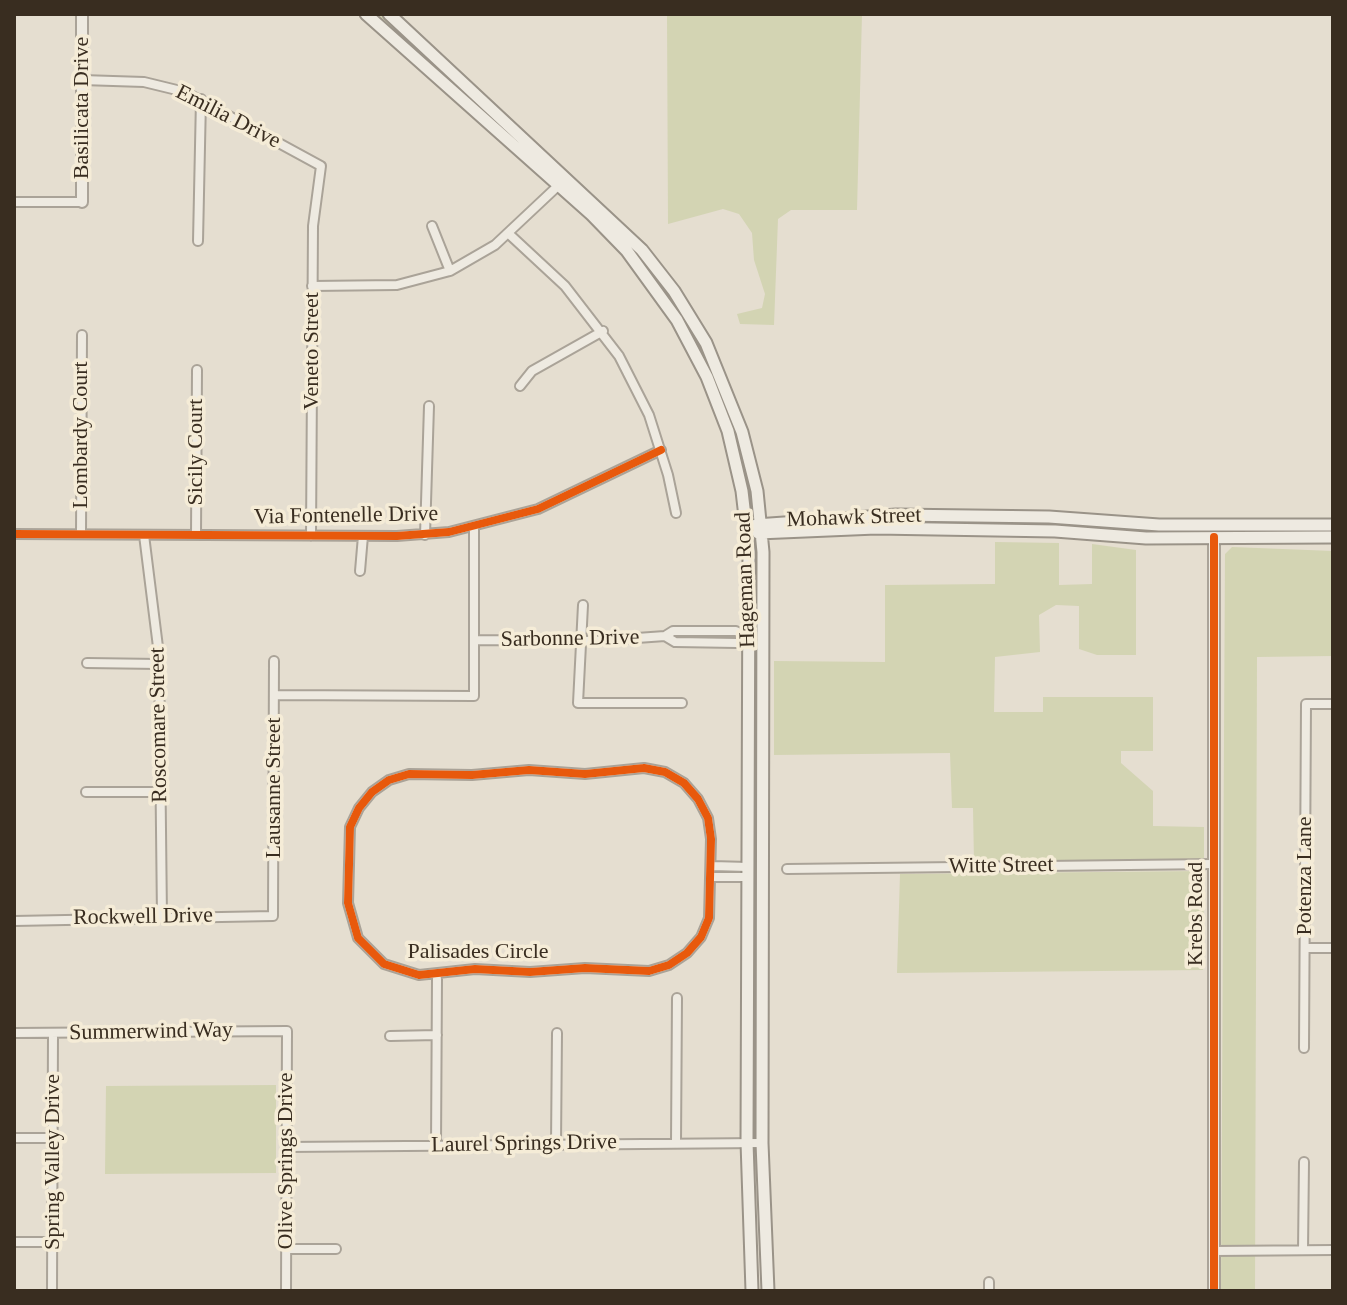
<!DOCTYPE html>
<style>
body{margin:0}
#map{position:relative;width:1347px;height:1305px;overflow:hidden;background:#e5ded0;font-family:Georgia,serif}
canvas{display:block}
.frame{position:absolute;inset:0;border:16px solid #392d20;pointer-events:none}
</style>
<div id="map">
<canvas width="1347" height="1305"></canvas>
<div class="frame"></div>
</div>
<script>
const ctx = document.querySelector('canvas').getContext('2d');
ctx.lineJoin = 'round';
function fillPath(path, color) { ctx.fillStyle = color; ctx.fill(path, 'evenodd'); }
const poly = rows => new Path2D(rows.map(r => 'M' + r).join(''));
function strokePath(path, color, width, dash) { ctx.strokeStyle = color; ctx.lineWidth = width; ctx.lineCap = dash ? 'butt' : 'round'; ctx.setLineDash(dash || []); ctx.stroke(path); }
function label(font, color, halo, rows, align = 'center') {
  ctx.font = font + ' Georgia,serif'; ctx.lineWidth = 7; ctx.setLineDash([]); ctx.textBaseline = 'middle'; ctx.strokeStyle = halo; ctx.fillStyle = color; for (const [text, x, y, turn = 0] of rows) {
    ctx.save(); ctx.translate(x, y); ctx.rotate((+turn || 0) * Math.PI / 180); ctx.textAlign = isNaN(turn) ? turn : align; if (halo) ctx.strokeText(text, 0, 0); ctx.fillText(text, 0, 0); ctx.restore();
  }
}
fillPath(poly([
 [374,14,380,14,546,168],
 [667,14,862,14,857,210,791,210,778,219,774,325,740,324,737,314,762,308,765,294,754,260,752,233,739,214,723,209,668,224],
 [995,542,1059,543,1059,585,1092,584,1092,544,1136,550,1136,655,1097,655,1079,649,1079,606,1056,605,1039,615,1040,652,995,657,994,712,1043,712,1043,697,1153,697,1153,751,1121,751,1121,763,1153,791,1153,826,1204,827,1204,859,974,863,973,808,952,808,950,753,774,755,774,661,885,662,885,585,995,584],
 [1232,547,1333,551,1333,656,1257,657,1255,1291,1221,1291,1225,554],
 [1201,871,1204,874,1203,970,897,973,900,874],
 [276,1085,276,1173,105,1174,106,1086]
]), '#d3d4b3');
const minor = poly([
 [82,80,144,82,185,92,321,166,313,226,311,536],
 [14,202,82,202],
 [432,226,450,271],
 [509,234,565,286,619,356,649,415,668,475,676,513],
 [198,241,201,99],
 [312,286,397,285,450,271,495,245,561,183],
 [520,386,532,371,603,331],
 [14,534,397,536,449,532,538,509,661,450],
 [81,534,82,335],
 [144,535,159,655,162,917],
 [196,535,197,370],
 [425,535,429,406],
 [360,571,363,536],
 [583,605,578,703,682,703],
 [665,636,675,642,737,643,748,637],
 [474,640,595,641,665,636,673,631,736,631,748,637],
 [87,663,159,664],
 [274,695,474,696,474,528],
 [644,768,665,772,684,783,698,799,708,818,711,839,709,918,701,937,687,953,669,965,649,971,585,968,530,972,475,969,419,975,384,964,358,938,348,903,350,827,359,808,372,792,389,780,409,774,472,775,529,770,585,774,644,768],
 [86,792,160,792],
 [712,866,748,867],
 [787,869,1214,864],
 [712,877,748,877],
 [14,921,273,916,274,661],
 [1305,948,1333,948],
 [14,1033,287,1031,286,1291],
 [390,1036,437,1035],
 [1304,1048,1306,704,1333,704],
 [14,1138,53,1138],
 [676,1142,677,998],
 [556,1144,557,1033],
 [436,1145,437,979],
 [287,1147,762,1143],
 [14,1242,52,1242],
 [286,1249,336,1249],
 [1303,1250,1304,1162],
 [1215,1251,1333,1250],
 [52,1291,53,1033],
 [989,1291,989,1282]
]);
const tertiary = poly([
 [82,202,82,14],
 [1214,537,1214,1291]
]);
const secondary = poly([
 [366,14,592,215,627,251,677,320,707,377,728,431,742,491,749,551,747,1142,752,1291],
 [389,14,642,250,674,291,706,343,742,432,757,491,763,552,762,1143,768,1291],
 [756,525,896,515,1049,517,1159,525,1333,525],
 [758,533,876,528,1055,531,1146,538,1333,537]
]);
strokePath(minor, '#aaa398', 12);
strokePath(tertiary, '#aaa398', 14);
strokePath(secondary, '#9a9388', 15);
strokePath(minor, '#eeeae1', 8);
strokePath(tertiary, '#eeeae1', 10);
strokePath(secondary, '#eeeae1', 11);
strokePath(poly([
 [14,534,397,536,449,532,538,509,661,450],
 [1214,537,1214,1291],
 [644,768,665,772,684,783,698,799,708,818,711,839,709,918,701,937,687,953,669,965,649,971,585,968,530,972,475,969,419,975,384,964,358,938,348,903,350,827,359,808,372,792,389,780,409,774,472,775,529,770,585,774,644,768]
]), '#e8590c', 8);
label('22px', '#392d20', '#f5ecd7', [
 ["Basilicata Drive",82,108,-90],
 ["Emilia Drive",228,117,27],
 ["Veneto Street",312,351,-90],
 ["Lombardy Court",81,435,-90],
 ["Sicily Court",196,452,-90],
 ["Via Fontenelle Drive",346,516,-1],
 ["Mohawk Street",854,518,-2],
 ["Hageman Road",746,580,-92],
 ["Sarbonne Drive",570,639,-1],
 ["Roscomare Street",159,725,-91],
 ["Lausanne Street",274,788,-90],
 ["Witte Street",1001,866,-1],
 ["Potenza Lane",1305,876,-90],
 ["Krebs Road",1196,914,-90],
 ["Rockwell Drive",143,917,-1],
 ["Palisades Circle",478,952],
 ["Summerwind Way",151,1032,-1],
 ["Laurel Springs Drive",524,1144,-1],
 ["Olive Springs Drive",286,1161,-90],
 ["Spring Valley Drive",53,1162,-90]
]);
</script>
